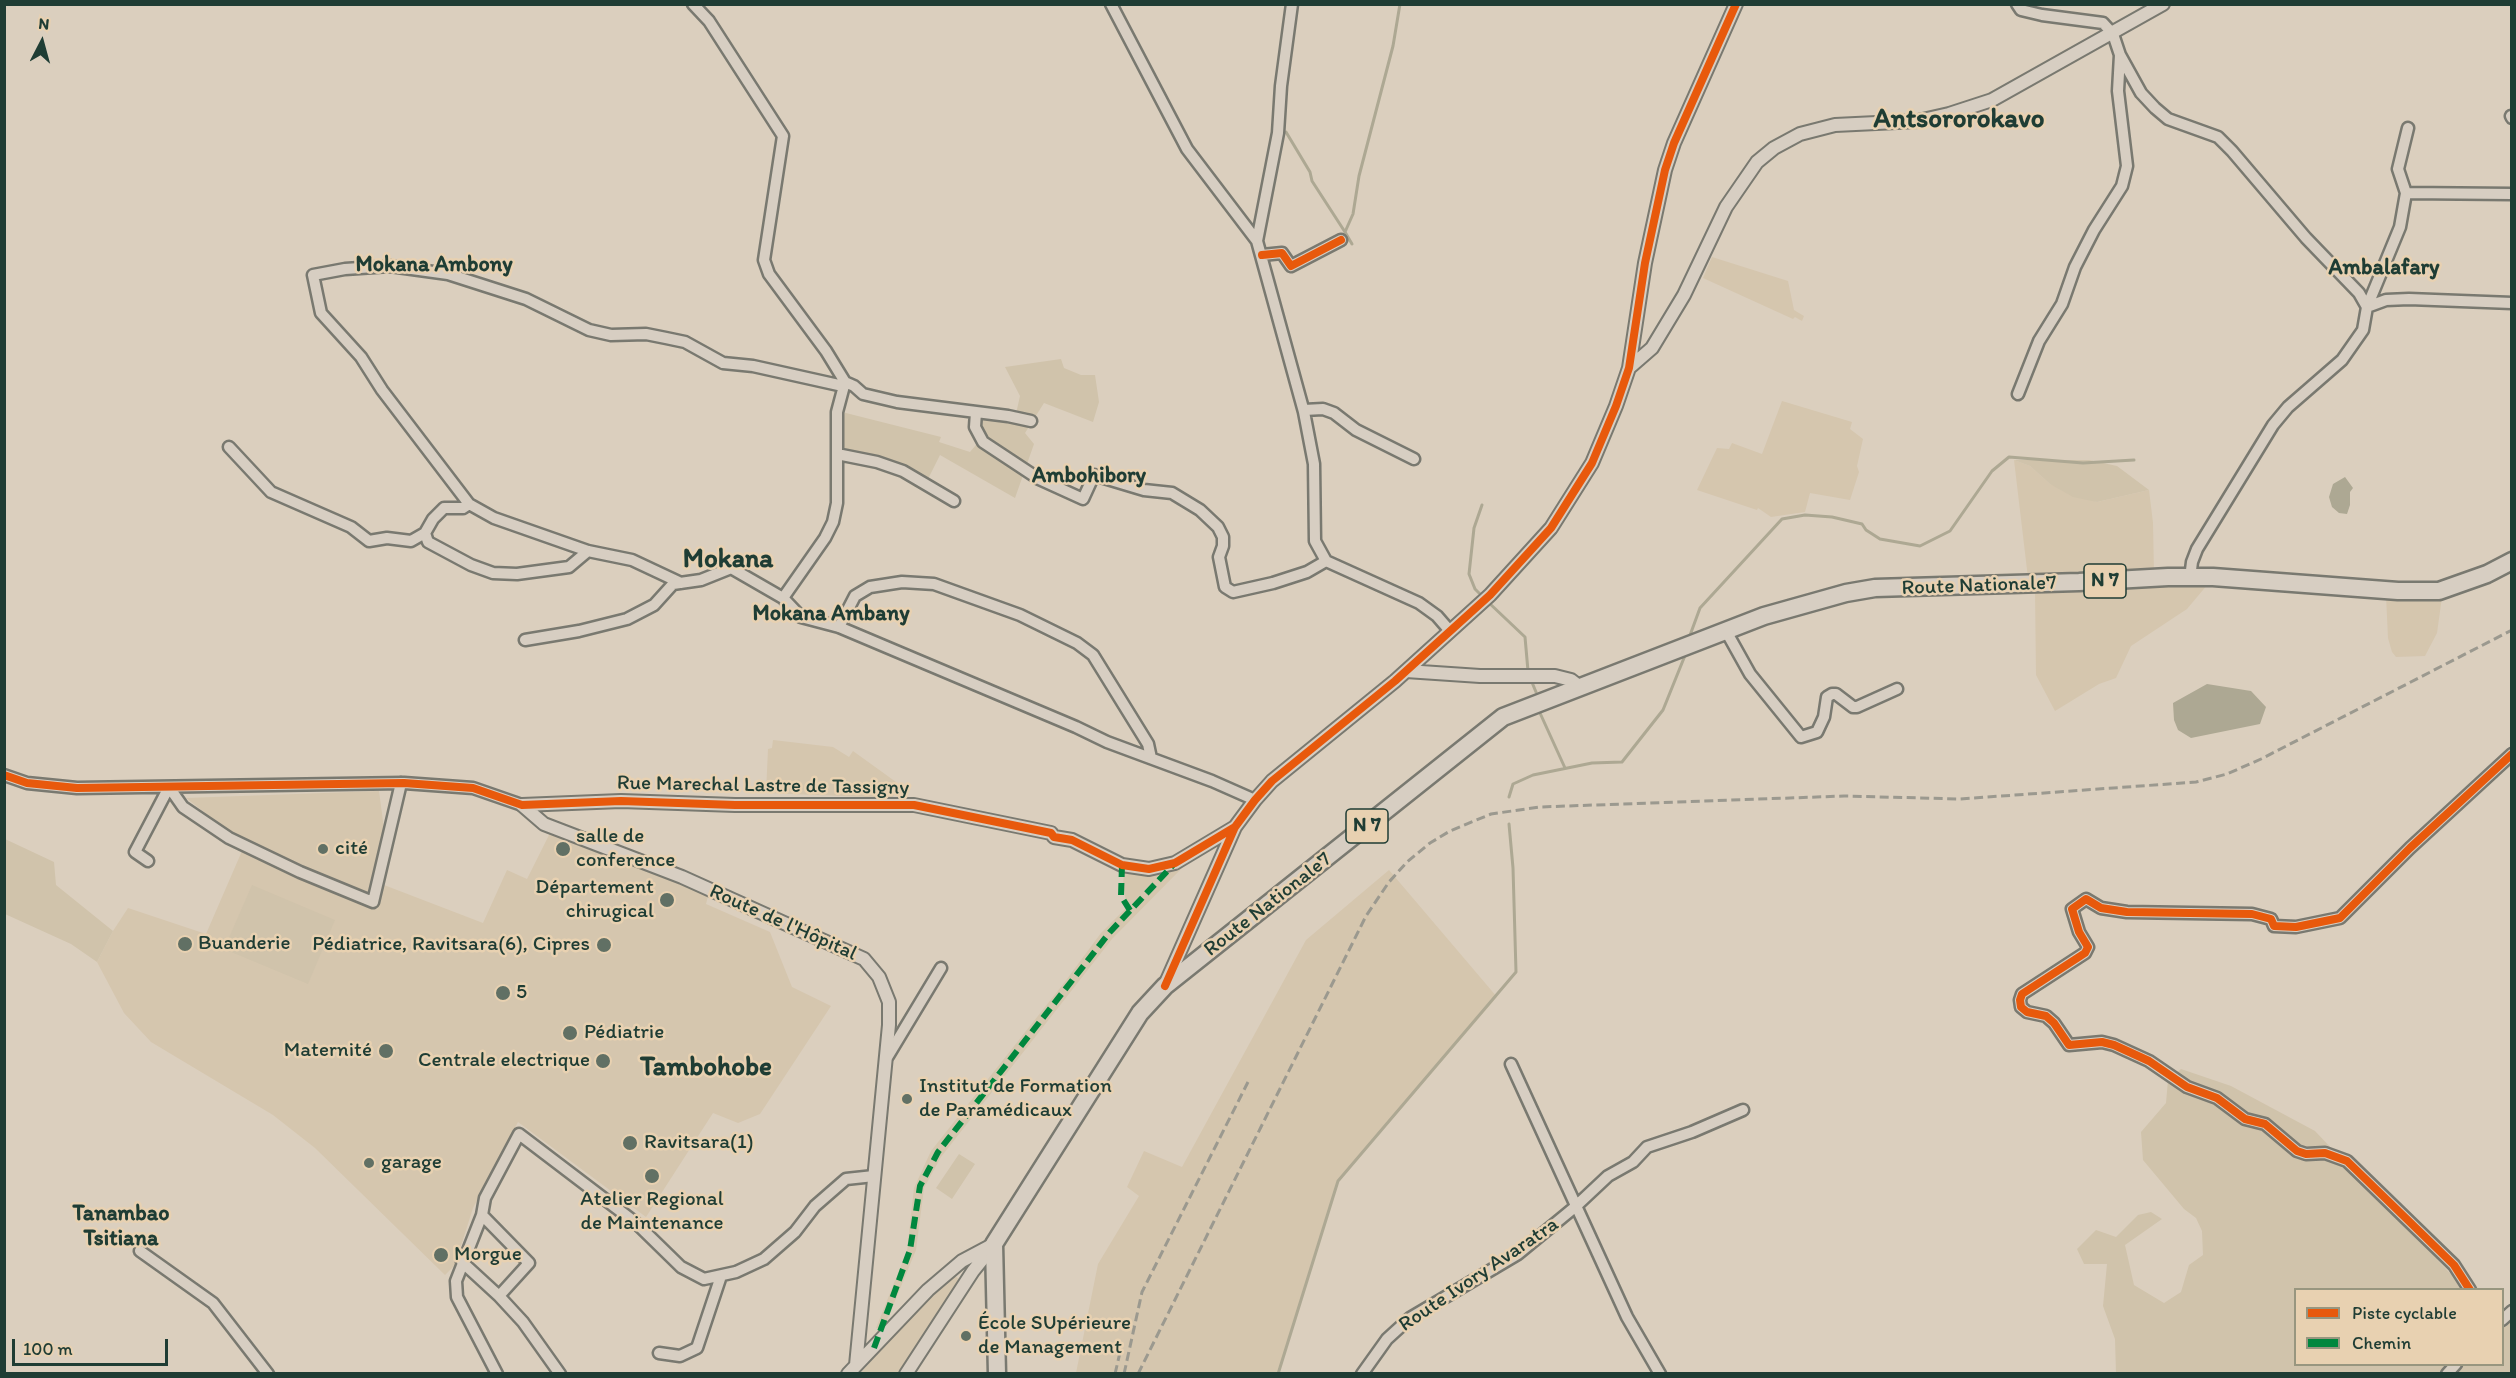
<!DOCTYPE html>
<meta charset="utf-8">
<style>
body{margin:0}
#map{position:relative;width:2516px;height:1378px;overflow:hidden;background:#dbcfbe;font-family:Itim,sans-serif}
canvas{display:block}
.frame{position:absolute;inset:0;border:6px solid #1f3d34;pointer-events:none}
.legend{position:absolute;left:2294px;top:1288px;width:210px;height:78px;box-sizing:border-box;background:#e8d1b1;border:2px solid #98967f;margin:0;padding:8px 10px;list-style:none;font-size:18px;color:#1f3d34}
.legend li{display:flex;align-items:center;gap:12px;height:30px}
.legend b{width:30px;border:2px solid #98967f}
.north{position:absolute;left:12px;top:12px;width:60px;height:60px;-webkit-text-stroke:4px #e8d1b1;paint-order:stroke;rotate:6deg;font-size:16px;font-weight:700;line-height:24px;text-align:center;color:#1f3d34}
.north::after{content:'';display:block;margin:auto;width:21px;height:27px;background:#1f3d34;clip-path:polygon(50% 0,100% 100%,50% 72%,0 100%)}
.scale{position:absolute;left:12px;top:1339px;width:156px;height:27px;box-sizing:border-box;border:3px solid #1f3d34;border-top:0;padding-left:8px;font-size:18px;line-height:21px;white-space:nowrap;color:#1f3d34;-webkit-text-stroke:4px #e8d1b1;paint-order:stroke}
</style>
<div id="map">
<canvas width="2516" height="1378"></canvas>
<div class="frame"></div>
<ul class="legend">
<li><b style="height:8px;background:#e8590c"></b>Piste cyclable</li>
<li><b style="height:8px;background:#00873e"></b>Chemin</li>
</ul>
<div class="north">N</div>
<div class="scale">100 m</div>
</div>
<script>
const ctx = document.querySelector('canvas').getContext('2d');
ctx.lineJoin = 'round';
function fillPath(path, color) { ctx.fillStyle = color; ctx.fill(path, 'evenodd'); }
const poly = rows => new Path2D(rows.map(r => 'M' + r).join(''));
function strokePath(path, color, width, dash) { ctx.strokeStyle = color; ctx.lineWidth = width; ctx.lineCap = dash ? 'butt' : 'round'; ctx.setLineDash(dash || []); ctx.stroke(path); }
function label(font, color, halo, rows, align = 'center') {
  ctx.font = font + ' Itim,sans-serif'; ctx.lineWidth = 5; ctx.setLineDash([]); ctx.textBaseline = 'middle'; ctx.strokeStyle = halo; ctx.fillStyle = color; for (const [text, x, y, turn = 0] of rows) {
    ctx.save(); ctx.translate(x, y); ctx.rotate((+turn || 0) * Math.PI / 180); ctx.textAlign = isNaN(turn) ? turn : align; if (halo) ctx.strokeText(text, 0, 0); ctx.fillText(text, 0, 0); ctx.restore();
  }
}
fillPath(poly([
 [1712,257,1788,281,1794,310,1804,316,1802,321,1795,317,1793,319,1703,278],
 [1782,401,1852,422,1850,429,1863,439,1857,466,1859,472,1850,500,1810,493,1805,512,1771,517,1758,508,1757,510,1697,490,1717,448,1729,449,1732,443,1762,454],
 [2014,460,2030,466,2050,484,2097,502,2149,490,2153,523,2154,574,2028,578],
 [2208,584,2187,609,2131,646,2116,678,2099,684,2055,711,2036,675,2035,590],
 [2386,595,2421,600,2442,597,2437,633,2425,656,2396,657,2392,652,2388,638],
 [773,740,833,747,849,757,853,751,896,782,893,798,766,793,768,749,772,748],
 [379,791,384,829,370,893,344,885,226,829,186,798],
 [551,831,708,896,706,904,770,932,792,987,831,1006,760,1114,738,1123,713,1113,646,1217,518,1122,473,1208,455,1265,445,1275,315,1148,273,1115,151,1042,124,1013,97,962,113,931,128,908,206,934,242,851,377,909,384,885,483,923,507,870,527,879],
 [1180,863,1183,867,1112,939,941,1157,924,1188,916,1250,883,1330,876,1328,907,1251,914,1188,931,1151,1064,983,1101,933,1127,907,1123,886,1124,872,1156,872],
 [1389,870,1497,997,1338,1182,1278,1373,1076,1373,1098,1264,1139,1196,1127,1187,1144,1151,1182,1167,1306,940],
 [952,1273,961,1281,904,1373,860,1374,929,1293]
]), '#d5c6ae');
fillPath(poly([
 [1061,359,1064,368,1081,375,1095,375,1099,402,1093,422,1044,403,1025,433,1034,444,1015,498,940,455,927,481,839,452,838,411,941,437,939,442,970,452,981,439,964,411,1015,418,1020,396,1005,367],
 [2014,460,2089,460,2117,466,2149,490,2097,502,2073,497,2050,484,2030,466],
 [5,839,54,862,56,885,113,931,97,962,71,944,5,914],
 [252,885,335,920,308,984,224,949],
 [2181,1069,2231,1086,2315,1131,2465,1289,2296,1290,2296,1364,2502,1364,2503,1318,2511,1310,2511,1373,2116,1373,2115,1339,2103,1306,2107,1264,2084,1264,2077,1249,2096,1230,2116,1237,2138,1215,2151,1212,2162,1219,2125,1245,2134,1285,2164,1303,2181,1292,2189,1265,2203,1255,2202,1231,2196,1218,2184,1209,2143,1160,2141,1132,2166,1103,2168,1080],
 [959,1154,975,1164,952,1199,936,1188]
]), '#d0c3ab');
fillPath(poly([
 [2345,477,2353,488,2350,492,2350,505,2347,514,2339,513,2332,507,2329,497,2333,484],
 [2207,684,2251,691,2266,707,2260,724,2191,738,2178,730,2174,720,2173,703]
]), '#ada893');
strokePath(poly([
 [1286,132,1310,172,1312,181,1345,232],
 [1352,244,1345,232,1353,214,1359,176,1393,46,1400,4],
 [1482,505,1474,528,1469,574,1475,589,1483,597],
 [1487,601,1525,637,1528,671],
 [1689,638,1700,608,1782,519,1805,515,1832,517,1862,524,1866,530,1880,539,1920,546,1950,531,1992,471,2009,457,2083,463,2134,460],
 [1531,680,1536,692],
 [1540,713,1565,768],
 [1509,797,1513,784,1533,775,1592,763,1622,762,1663,710,1686,653],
 [1278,1374,1338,1181,1516,972,1513,868,1509,824]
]), '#ada893', 3);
const minor = poly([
 [693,4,709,21,783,136,764,260,769,274,826,351,845,382,837,412,837,503,833,522,825,538,783,598],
 [1111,4,1187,149,1257,241,1304,412,1314,464,1315,541,1326,561,1419,603,1437,616,1450,631],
 [2017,4,2021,10,2042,15,2103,23,2113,34,2120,55,2141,93,2155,108,2168,119,2218,137,2232,151,2306,238,2359,293,2367,307],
 [2511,116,2512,118],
 [2406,193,2512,194],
 [1257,241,1278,133,1281,86,1292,4],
 [1262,255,1282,253,1291,266,1341,240],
 [2367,307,2386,300,2409,299,2512,303],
 [845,382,854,386,863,394,897,402,1008,416,1031,421],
 [2018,394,2039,341,2062,304,2075,267,2094,230,2122,186,2127,166,2118,91,2120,55],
 [1304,410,1323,409,1334,413,1356,430,1414,459],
 [976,412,975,427,983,442,1039,479,1083,499,1094,475,1144,490,1172,493,1200,510,1218,527,1223,537,1223,546,1219,557,1225,587,1233,592,1273,583,1307,572,1326,561],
 [229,447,271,492,351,527,369,541,387,538,411,541,425,533,433,519,444,508,463,508,469,504],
 [837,454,877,462,903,471,954,501],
 [425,533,428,542,471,565,493,573,517,574,569,567,588,551],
 [2190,578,2192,562,2197,549,2273,425,2288,407,2342,360,2363,330,2367,307,2400,227,2406,193,2398,169,2408,128],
 [681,583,632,560,588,551,494,518,469,504,382,390,361,357,321,313,313,275,345,269,390,266,448,274,526,299,589,330,611,335,646,334,666,338,685,342,723,363,753,366,843,386],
 [839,627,855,596,870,587,902,582,934,584,1020,615,1077,643,1093,655,1148,744,1151,758],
 [1726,631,1750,674,1801,737,1817,732,1824,717,1827,697,1832,694,1836,694,1853,707,1857,707,1897,689],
 [525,640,579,631,627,619,654,605,673,584,701,580,731,568,783,598,801,617,839,627,1076,727,1107,742,1212,781,1255,800],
 [4,775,27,783,77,788,404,783,473,788,522,805],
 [169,787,183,807,229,838,300,872,373,902,401,783],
 [148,861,135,852,169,787],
 [888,1056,941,968],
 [1511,1064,1627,1317,1660,1374],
 [482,1215,529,1263,499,1296],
 [140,1251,213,1303,268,1374],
 [462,1262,499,1296,523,1322,560,1374],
 [2470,1290,2454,1265,2347,1161,2325,1153,2306,1154,2297,1151,2265,1124,2245,1119,2217,1098,2187,1087,2149,1061,2114,1045,2102,1042,2069,1045,2054,1023,2046,1016,2027,1012,2021,1007,2020,1000,2022,994,2085,953,2088,947,2079,932,2072,909,2086,899,2101,908,2127,912,2252,914,2271,919,2274,926,2296,927,2340,918,2410,848,2512,754],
 [2502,1320,2512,1311],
 [659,1353,680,1356,697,1348,721,1276],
 [497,1374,457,1297,456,1281,482,1215,485,1198,519,1134,636,1223,681,1267,704,1279,736,1272,764,1259,795,1232,815,1206,846,1179,874,1176],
 [1362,1374,1387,1339,1410,1318,1518,1254,1575,1207,1608,1176,1633,1162,1647,1147,1692,1132,1743,1110],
 [2447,1374,2456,1364]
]);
const tertiary = poly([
 [1629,368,1652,348,1684,295,1726,207,1757,162,1774,148,1800,134,1835,125,1918,121,1949,114,1992,100,2163,4],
 [1406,671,1480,676,1555,676,1571,680,1580,687],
 [522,805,544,824,682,877,864,959,879,977,889,1002,889,1025,856,1365],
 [522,805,621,801,735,805,914,805,1051,833,1054,837,1072,840,1122,865,1149,869,1175,863,1235,827],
 [1165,985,1235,827,1255,800,1272,781,1395,681,1490,595,1551,528,1592,463,1616,406,1629,368,1645,263,1665,170,1674,143,1736,4],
 [848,1374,928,1290,962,1261,994,1244],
 [906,1374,973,1271,990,1250]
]);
const primary = poly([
 [997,1374,994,1244,1140,1013,1165,986,1503,717,1764,616,1846,593,1875,588,2079,582,2168,577,2213,577,2398,591,2439,591,2487,574,2512,561]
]);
strokePath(minor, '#797970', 15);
strokePath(tertiary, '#797970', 16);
strokePath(primary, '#797970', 21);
strokePath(minor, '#d7cec2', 10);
strokePath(tertiary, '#d7cec2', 12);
strokePath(primary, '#d7cec2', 16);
strokePath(poly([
 [1115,1374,1121,1348],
 [1124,1374,1142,1292,1248,1082],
 [1138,1374,1366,916,1389,882,1407,862,1430,843,1450,831,1491,814,1540,807,1844,796,1960,799,2196,782,2227,774,2261,759,2512,630]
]), '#9b998f', 3, [9, 4.5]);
strokePath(poly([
 [1122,865,1121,896,1131,912],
 [874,1348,910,1250,920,1186,938,1152,1110,932,1173,865]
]), '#00873e', 6, [12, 6]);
strokePath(poly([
 [1262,255,1282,253,1291,266,1341,240],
 [4,775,27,783,77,788,404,783,473,788,522,805,621,801,735,805,914,805,1051,833,1054,837,1072,840,1122,865,1149,869,1175,863,1235,827],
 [1165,986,1235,827,1255,800,1272,781,1395,681,1490,595,1551,528,1592,463,1616,406,1629,368,1645,263,1665,170,1674,143,1736,4],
 [2470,1290,2454,1265,2347,1161,2325,1153,2306,1154,2297,1151,2265,1124,2245,1119,2217,1098,2187,1087,2149,1061,2114,1045,2102,1042,2069,1045,2054,1023,2046,1016,2027,1012,2021,1007,2020,1000,2022,994,2085,953,2088,947,2079,932,2072,909,2086,899,2101,908,2127,912,2252,914,2271,919,2274,926,2296,927,2340,918,2410,848,2512,754]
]), '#e8590c', 8);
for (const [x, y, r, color] of [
 [323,849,6,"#617064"],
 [563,849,8,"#617064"],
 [667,900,8,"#617064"],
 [185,944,8,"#617064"],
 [604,945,8,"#617064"],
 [503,993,8,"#617064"],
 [570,1033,8,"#617064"],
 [386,1051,8,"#617064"],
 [603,1061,8,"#617064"],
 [907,1099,6,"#617064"],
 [630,1143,8,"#617064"],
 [369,1163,6,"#617064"],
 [652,1176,8,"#617064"],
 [441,1255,8,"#617064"],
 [966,1336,6,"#617064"]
]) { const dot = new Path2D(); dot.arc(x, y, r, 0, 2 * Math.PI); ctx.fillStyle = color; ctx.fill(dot); strokePath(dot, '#e8d1b1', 2); }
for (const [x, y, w] of [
 [2105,581,42],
 [1367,826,42]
]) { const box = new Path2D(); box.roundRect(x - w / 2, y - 17, w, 34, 4.5); ctx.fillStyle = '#e8d1b1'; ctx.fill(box); strokePath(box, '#1f3d34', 1.5); }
label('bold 20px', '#1f3d34', null, [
 ["N 7",2105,581],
 ["N 7",1367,826]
]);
label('21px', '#1f3d34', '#e8d1b1', [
 ["Route Nationale7",1979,586,-2],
 ["Rue Marechal Lastre de Tassigny",763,786,1],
 ["Route Nationale7",1268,905,-38],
 ["Route de l'Hôpital",783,923,24],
 ["Route Ivory Avaratra",1479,1275,-34]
]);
label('21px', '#1f3d34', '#e8d1b1', [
 ["salle de",576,837],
 ["conference",576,861],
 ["cité",335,849],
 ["Département",654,888,"right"],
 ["chirugical",654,912,"right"],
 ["Buanderie",198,944],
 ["Pédiatrice, Ravitsara(6), Cipres",590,945,"right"],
 ["5",516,993],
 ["Pédiatrie",584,1033],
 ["Maternité",372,1051,"right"],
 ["Centrale electrique",590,1061,"right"],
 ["Institut de Formation",919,1087],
 ["de Paramédicaux",919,1111],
 ["Ravitsara(1)",644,1143],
 ["garage",381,1163],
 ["Atelier Regional",652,1200,"center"],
 ["de Maintenance",652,1224,"center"],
 ["Morgue",454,1255],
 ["École SUpérieure",978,1324],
 ["de Management",978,1348]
], 'left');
label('bold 22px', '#1f3d34', '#e8d1b1', [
 ["Mokana Ambony",434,265],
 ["Ambalafary",2384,268],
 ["Ambohibory",1089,476],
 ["Mokana Ambany",831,614],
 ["Tanambao",121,1214],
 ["Tsitiana",121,1239]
]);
label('bold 27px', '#1f3d34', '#e8d1b1', [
 ["Antsororokavo",1959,120],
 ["Mokana",728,560],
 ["Tambohobe",706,1068]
]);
</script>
